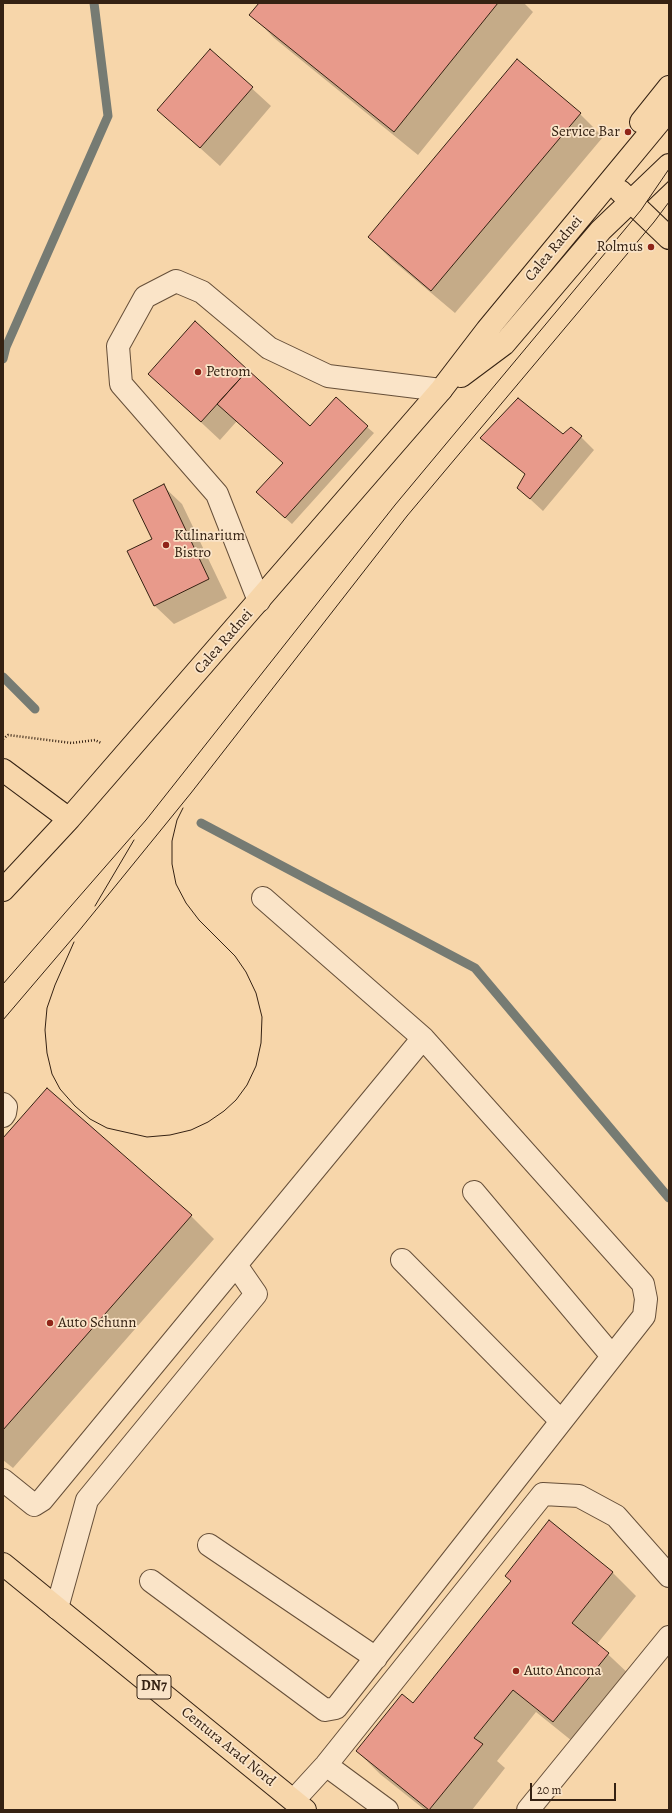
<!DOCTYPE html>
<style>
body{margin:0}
#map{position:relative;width:672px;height:1813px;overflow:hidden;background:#f7d6aa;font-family:Alegreya,serif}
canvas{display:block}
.frame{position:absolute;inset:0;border:4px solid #352213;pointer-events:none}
.scale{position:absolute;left:530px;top:1783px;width:86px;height:18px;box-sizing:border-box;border:2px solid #352213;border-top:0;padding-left:5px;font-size:12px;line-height:14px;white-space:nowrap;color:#352213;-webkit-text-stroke:3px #fae4c8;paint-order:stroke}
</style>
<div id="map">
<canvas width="672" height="1813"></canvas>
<div class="frame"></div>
<div class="scale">20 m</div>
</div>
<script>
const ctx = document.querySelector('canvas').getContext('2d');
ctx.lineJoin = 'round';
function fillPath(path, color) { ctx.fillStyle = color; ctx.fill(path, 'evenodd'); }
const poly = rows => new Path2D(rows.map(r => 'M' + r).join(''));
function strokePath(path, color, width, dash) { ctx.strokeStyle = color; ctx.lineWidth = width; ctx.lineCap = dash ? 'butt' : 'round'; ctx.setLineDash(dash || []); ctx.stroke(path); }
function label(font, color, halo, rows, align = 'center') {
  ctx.font = font + ' Alegreya,serif'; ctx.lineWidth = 3.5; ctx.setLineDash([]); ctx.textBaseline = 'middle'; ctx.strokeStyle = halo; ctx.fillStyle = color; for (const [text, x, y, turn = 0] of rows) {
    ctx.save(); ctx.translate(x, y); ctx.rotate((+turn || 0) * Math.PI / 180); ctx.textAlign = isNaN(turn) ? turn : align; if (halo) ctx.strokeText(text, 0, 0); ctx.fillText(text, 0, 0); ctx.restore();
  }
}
fillPath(poly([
 [260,3,524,3,533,12,418,155,274,38,251,14],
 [210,50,271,106,220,166,158,110],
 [580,114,603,137,455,313,392,260,369,237],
 [149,374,310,427,367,427,374,433,292,524,264,499,284,463,237,421,220,440],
 [563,435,581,437,594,450,543,511,518,488,526,475,495,451,482,438],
 [163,486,182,504,227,598,174,624,155,606,129,552,153,540],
 [3,1139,191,1216,214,1239,13,1468,3,1460],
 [549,1522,613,1573,636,1596,597,1644,631,1676,577,1745,536,1712,497,1761,505,1768,472,1810,425,1810,380,1774,357,1751,413,1704,512,1582]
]), '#0003');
strokePath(poly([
 [3,359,6,347,108,116,94,3],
 [3,677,35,709],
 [201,823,475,968,669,1198]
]), '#767b73', 9);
const building = poly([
 [259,3,498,3,394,132,249,15,259,3],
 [210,49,253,87,200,148,157,110,210,49],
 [517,59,581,113,431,291,368,237,517,59],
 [195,321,248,370,201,422,148,374,195,321],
 [248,370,310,426,336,397,368,426,285,518,256,492,283,463,217,404,248,370],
 [518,398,563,434,571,427,582,436,530,499,517,488,525,474,480,438,518,398],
 [164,484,209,579,154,606,127,551,152,539,133,500,164,484],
 [47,1088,192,1215,3,1430,3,1138,47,1088],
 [549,1520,613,1572,572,1623,609,1653,553,1722,513,1690,474,1738,483,1744,429,1810,356,1751,402,1694,413,1703,511,1581,505,1576,549,1520]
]);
fillPath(building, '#e89a8b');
strokePath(building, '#352213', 1);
const minor = poly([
 [259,601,217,494,121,384,118,346,145,297,176,281,202,292,269,348,328,376,441,390],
 [3,1104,6,1107,5,1113,3,1116],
 [474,1192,612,1356],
 [402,1260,561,1421],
 [3,1480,34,1505,42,1500,423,1038],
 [209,1545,376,1658],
 [151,1581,325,1710,336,1708,644,1316,646,1299,643,1284,423,1038,263,898],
 [57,1608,87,1500,256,1294,236,1265],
 [326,1765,387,1810],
 [294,1800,326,1765,543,1494,579,1496,616,1516,669,1576],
 [528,1810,669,1637]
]);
const major = poly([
 [641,122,669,87],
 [620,191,669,238],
 [461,376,504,344,601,230,669,165],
 [3,770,69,819],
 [3,890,69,819,441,390,487,330,669,110],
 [3,1564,305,1810]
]);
strokePath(minor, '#664f39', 24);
strokePath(major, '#352213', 24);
strokePath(poly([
 [3,739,8,735,72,743,95,740,101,743]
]), '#352213', 2.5, [1, 2]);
strokePath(minor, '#fae4c8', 22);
strokePath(major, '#f7d6aa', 22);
strokePath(poly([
 [95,906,134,840],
 [74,942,55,985,47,1008,45,1030,47,1053,52,1074,60,1089,75,1106,90,1119,107,1128,147,1137,170,1135,191,1130,208,1122,224,1111,236,1100,247,1085,256,1066,261,1043,262,1017,256,993,246,972,235,956,199,920,186,903,176,884,172,864,172,841,177,820,183,808],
 [3,984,146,820,395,505,641,210,669,169],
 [3,1020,78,932,191,793,407,516,654,222,669,202]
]), '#352213', 1);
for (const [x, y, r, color] of [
 [628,132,4,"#8f2418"],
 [651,247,4,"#8f2418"],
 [198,372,4,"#8f2418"],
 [166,545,4,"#8f2418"],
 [50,1323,4,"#8f2418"],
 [516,1671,4,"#8f2418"]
]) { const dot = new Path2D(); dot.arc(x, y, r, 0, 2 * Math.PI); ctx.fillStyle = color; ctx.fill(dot); strokePath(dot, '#fae4c8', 1.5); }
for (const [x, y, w] of [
 [154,1687,34]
]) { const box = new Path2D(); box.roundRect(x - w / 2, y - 12, w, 24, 3); ctx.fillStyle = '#fae4c8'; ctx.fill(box); strokePath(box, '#352213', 1); }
label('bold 14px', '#352213', null, [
 ["DN7",154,1687]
]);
label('15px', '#352213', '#fae4c8', [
 ["Service Bar",620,132,"right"],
 ["Rolmus",643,247,"right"],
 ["Petrom",206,372],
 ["Kulinarium",174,536],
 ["Bistro",174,553],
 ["Auto Schunn",58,1323],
 ["Auto Ancona",524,1671]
], 'left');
label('15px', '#352213', '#fae4c8', [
 ["Calea Radnei",554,249,-50],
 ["Calea Radnei",224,642,-49],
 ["Centura Arad Nord",228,1747,39]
]);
</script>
